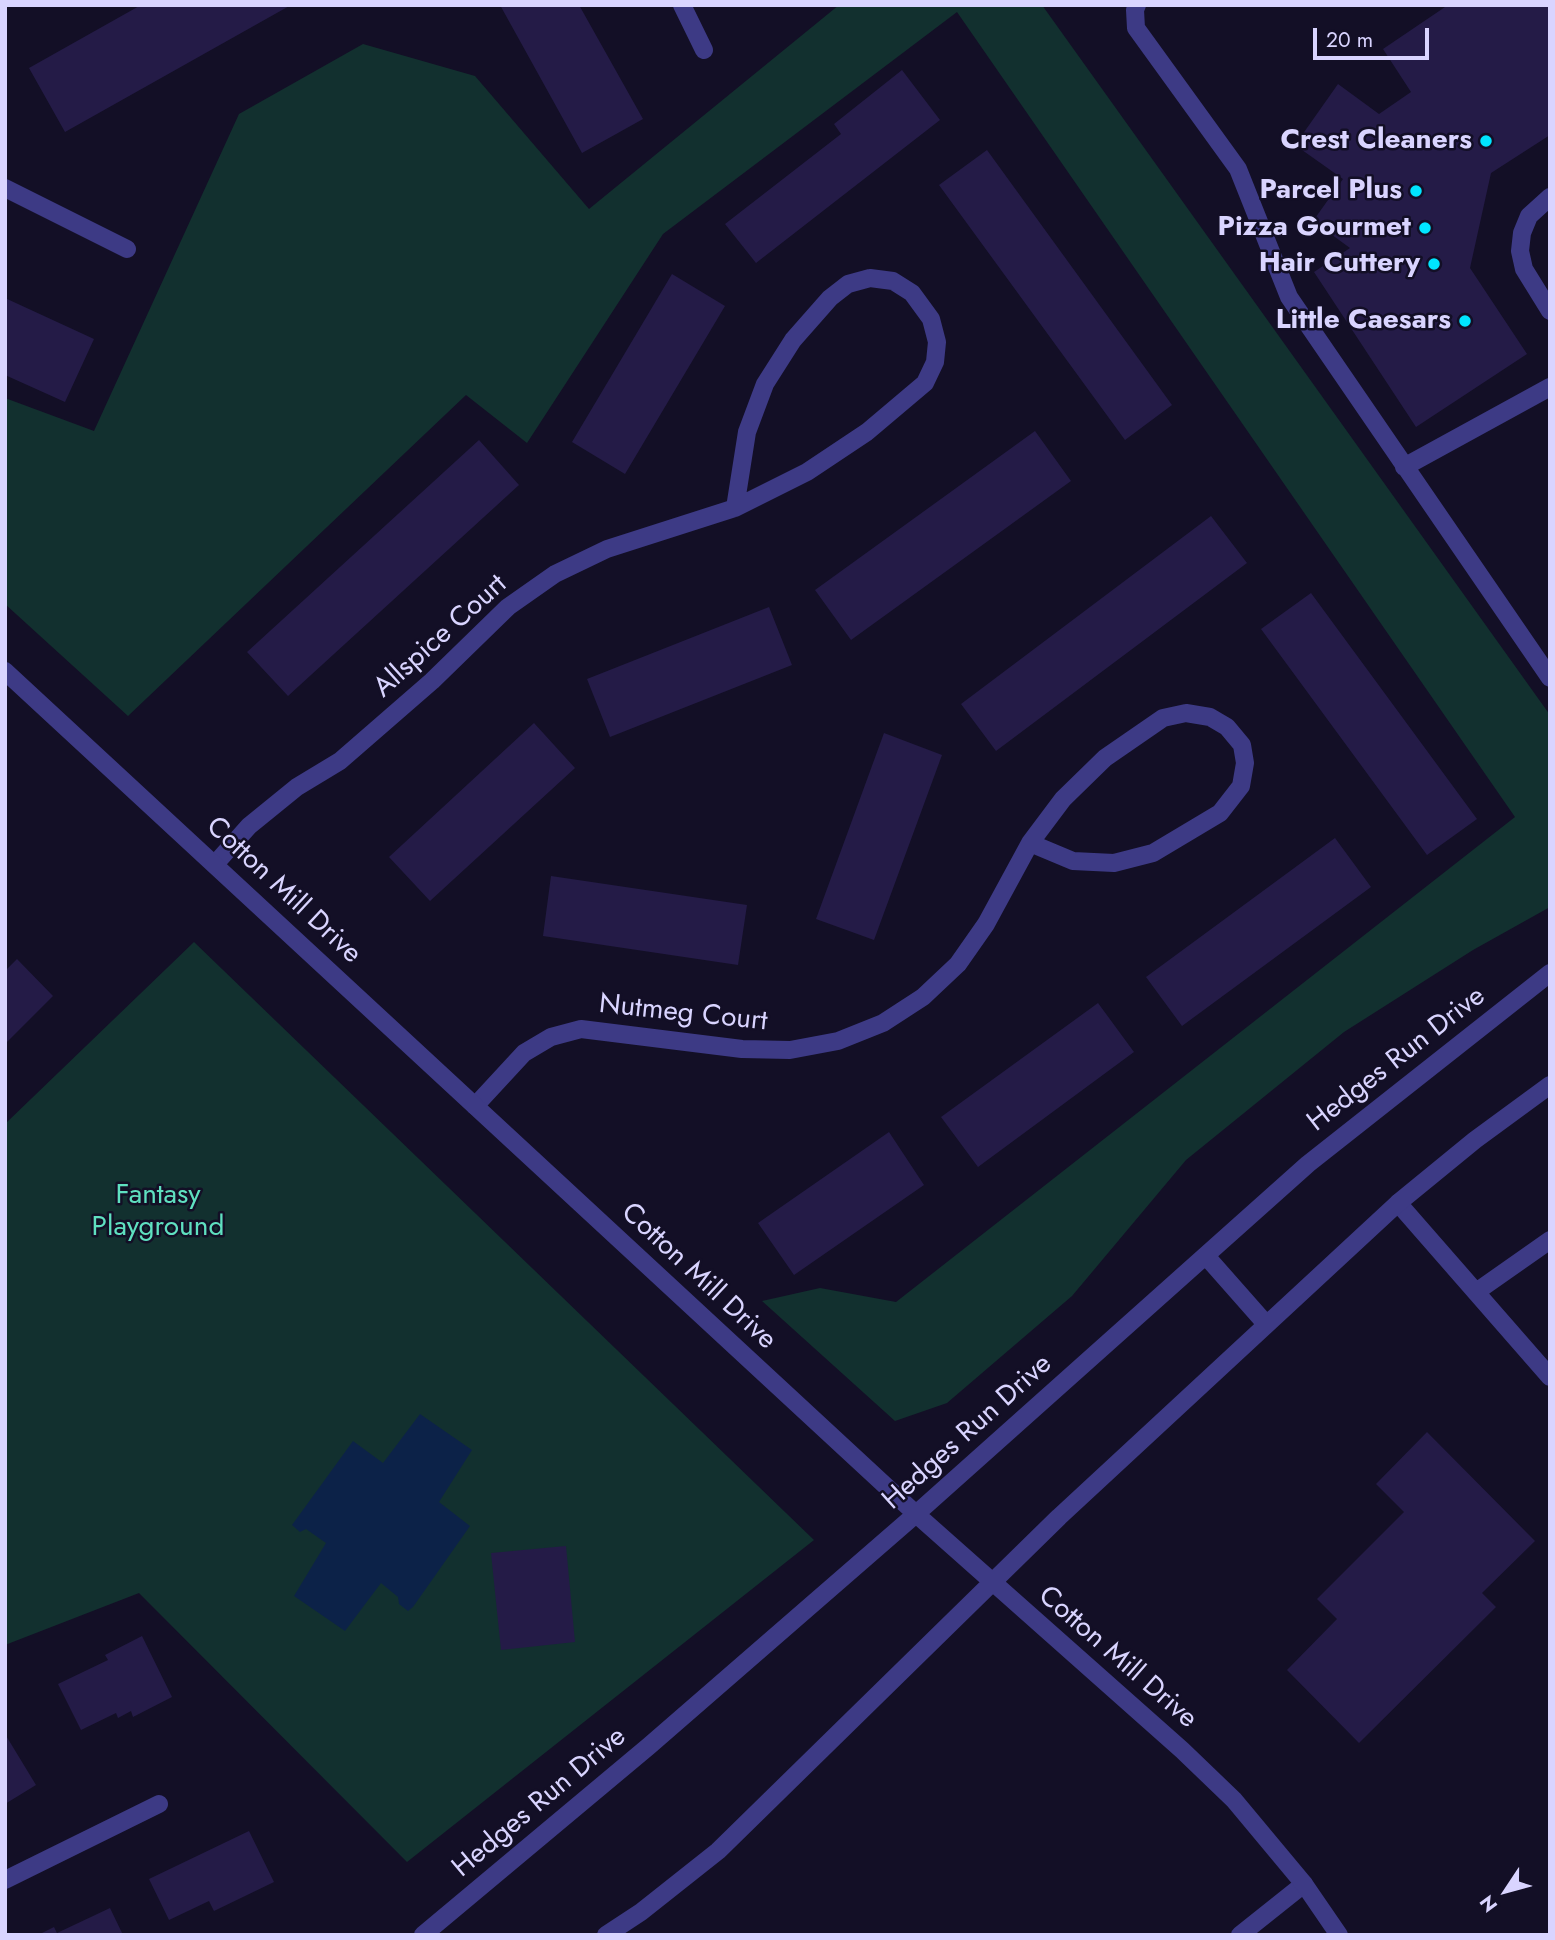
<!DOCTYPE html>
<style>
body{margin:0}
#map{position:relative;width:1555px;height:1940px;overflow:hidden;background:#130f26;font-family:Jost,sans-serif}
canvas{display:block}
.frame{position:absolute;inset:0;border:7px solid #d9d4ff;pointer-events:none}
.north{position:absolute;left:1471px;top:1856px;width:70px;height:70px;-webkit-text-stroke:5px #130f26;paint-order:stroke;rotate:234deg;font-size:19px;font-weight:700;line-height:28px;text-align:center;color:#d9d4ff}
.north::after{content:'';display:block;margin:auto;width:24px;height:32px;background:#d9d4ff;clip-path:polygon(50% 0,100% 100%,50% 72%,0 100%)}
.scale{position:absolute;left:1313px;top:28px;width:116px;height:32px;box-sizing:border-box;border:4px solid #d9d4ff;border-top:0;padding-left:9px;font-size:21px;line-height:24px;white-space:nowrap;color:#d9d4ff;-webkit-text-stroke:5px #130f26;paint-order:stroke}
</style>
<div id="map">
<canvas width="1555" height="1940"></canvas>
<div class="frame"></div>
<div class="north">N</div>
<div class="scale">20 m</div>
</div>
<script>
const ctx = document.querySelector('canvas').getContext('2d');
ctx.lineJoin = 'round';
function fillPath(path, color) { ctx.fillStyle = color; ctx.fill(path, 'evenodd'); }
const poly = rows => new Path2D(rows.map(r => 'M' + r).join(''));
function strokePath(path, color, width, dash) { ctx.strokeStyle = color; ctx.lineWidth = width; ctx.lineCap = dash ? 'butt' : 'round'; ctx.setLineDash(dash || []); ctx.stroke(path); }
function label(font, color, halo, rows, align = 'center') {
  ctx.font = font + ' Jost,sans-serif'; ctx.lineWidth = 5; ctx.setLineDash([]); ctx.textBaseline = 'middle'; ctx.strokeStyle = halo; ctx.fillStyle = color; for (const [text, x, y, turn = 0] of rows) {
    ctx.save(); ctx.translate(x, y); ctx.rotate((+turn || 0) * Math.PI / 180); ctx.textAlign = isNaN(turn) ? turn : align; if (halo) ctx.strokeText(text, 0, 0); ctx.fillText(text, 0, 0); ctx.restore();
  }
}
fillPath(poly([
 [839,5,1042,5,1550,715,1550,907,1473,950,1344,1032,1186,1160,1072,1296,947,1403,895,1421,762,1301,820,1288,896,1302,1515,817,957,12,663,234,527,443,466,395,128,716,5,604,5,398,94,431,239,114,363,44,475,76,589,209],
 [194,942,814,1540,407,1862,139,1593,5,1645,5,1124]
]), '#12302f');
fillPath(poly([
 [420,1414,472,1450,439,1502,470,1526,413,1607,408,1611,399,1604,398,1597,381,1583,345,1631,294,1596,326,1543,306,1529,300,1532,292,1525,353,1441,383,1463]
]), '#0c2248');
fillPath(poly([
 [141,5,291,5,65,132,29,68],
 [500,5,579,5,643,119,582,153],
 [1448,5,1550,5,1550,135,1491,173,1470,268,1527,354,1416,427,1314,272,1350,248,1313,221,1343,179,1295,145,1338,84,1379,114,1411,92,1383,49],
 [902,70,940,120,756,263,725,224,841,134,834,124],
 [987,150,1172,405,1125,440,939,185],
 [672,274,725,306,625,474,572,442],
 [5,298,94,339,65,402,5,375],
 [1035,431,1071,481,851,640,815,590],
 [479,440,519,485,288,696,247,652],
 [1211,516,1247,563,996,751,961,704],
 [1311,593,1477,819,1427,855,1261,629],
 [769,607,792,665,610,737,587,679],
 [534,723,575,768,430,901,389,857],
 [884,733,942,755,874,940,816,919],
 [1335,838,1371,887,1182,1026,1146,977],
 [551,876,747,905,738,965,543,936],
 [17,959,53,996,5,1044,5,971],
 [1098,1003,1134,1052,978,1167,941,1117],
 [889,1132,924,1185,794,1275,758,1223],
 [1427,1432,1535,1541,1482,1593,1496,1607,1359,1743,1287,1670,1337,1619,1317,1599,1404,1512,1376,1484],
 [566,1546,575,1642,501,1650,491,1553],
 [142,1636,172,1697,133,1717,131,1711,118,1718,116,1713,81,1730,58,1684,108,1660,105,1655],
 [5,1734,36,1785,5,1804],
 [249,1831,274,1882,214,1911,209,1901,169,1920,149,1879],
 [110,1908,123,1935,38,1935,54,1927,57,1933]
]), '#241b47');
strokePath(poly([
 [1137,5,1135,10,1136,28,1238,169,1289,297,1550,678],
 [1550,197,1529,216,1522,233,1520,251,1524,269,1550,311],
 [1404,467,1550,387],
 [1398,1203,1550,1377],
 [1476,1292,1550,1240],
 [5,1880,159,1804]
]), '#3d3a85', 18);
strokePath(poly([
 [682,5,704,50],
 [5,188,127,249],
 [870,278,893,281,912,293,931,319,937,342,935,362,925,383,867,432,807,472,735,508,747,432,765,384,793,340,830,298,848,284,870,278],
 [1186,713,1210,717,1227,727,1242,745,1245,763,1241,786,1220,813,1153,853,1114,863,1073,861,1030,843,1063,799,1105,758,1163,718,1186,713],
 [216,863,249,826,297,787,340,761,432,681,508,607,555,574,607,549,735,508],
 [475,1106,524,1053,551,1037,581,1029,742,1049,790,1050,838,1041,883,1023,923,997,958,964,986,924,1030,843],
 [1240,1935,1304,1884]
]), '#3d3a85', 18);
strokePath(poly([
 [5,671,916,1514,1182,1750,1234,1800,1304,1884,1339,1935],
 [1206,1256,1266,1324],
 [423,1935,649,1746,916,1514,1308,1164,1550,973],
 [606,1935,641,1912,718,1851,1059,1517,1398,1203,1475,1140,1550,1085]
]), '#3d3a85', 18);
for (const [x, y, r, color] of [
 [1486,141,7,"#00e5ff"],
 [1416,191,7,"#00e5ff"],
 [1425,228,7,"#00e5ff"],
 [1434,264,7,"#00e5ff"],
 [1465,321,7,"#00e5ff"]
]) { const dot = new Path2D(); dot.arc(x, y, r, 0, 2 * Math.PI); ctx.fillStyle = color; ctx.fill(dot); strokePath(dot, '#130f26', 2.5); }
label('bold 28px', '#d9d4ff', '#130f26', [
 ["Crest Cleaners",1472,141],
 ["Parcel Plus",1402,191],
 ["Pizza Gourmet",1411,228],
 ["Hair Cuttery",1420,264],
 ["Little Caesars",1451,321]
], 'right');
label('28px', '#d9d4ff', '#130f26', [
 ["Allspice Court",441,637,-42],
 ["Cotton Mill Drive",283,891,43],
 ["Nutmeg Court",683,1014,6],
 ["Hedges Run Drive",1397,1060,-38],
 ["Cotton Mill Drive",698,1277,43],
 ["Hedges Run Drive",968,1433,-42],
 ["Cotton Mill Drive",1117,1658,41],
 ["Hedges Run Drive",540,1803,-40]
]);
label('28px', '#5fe0c0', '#130f26', [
 ["Fantasy",158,1196],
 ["Playground",158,1228]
]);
</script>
